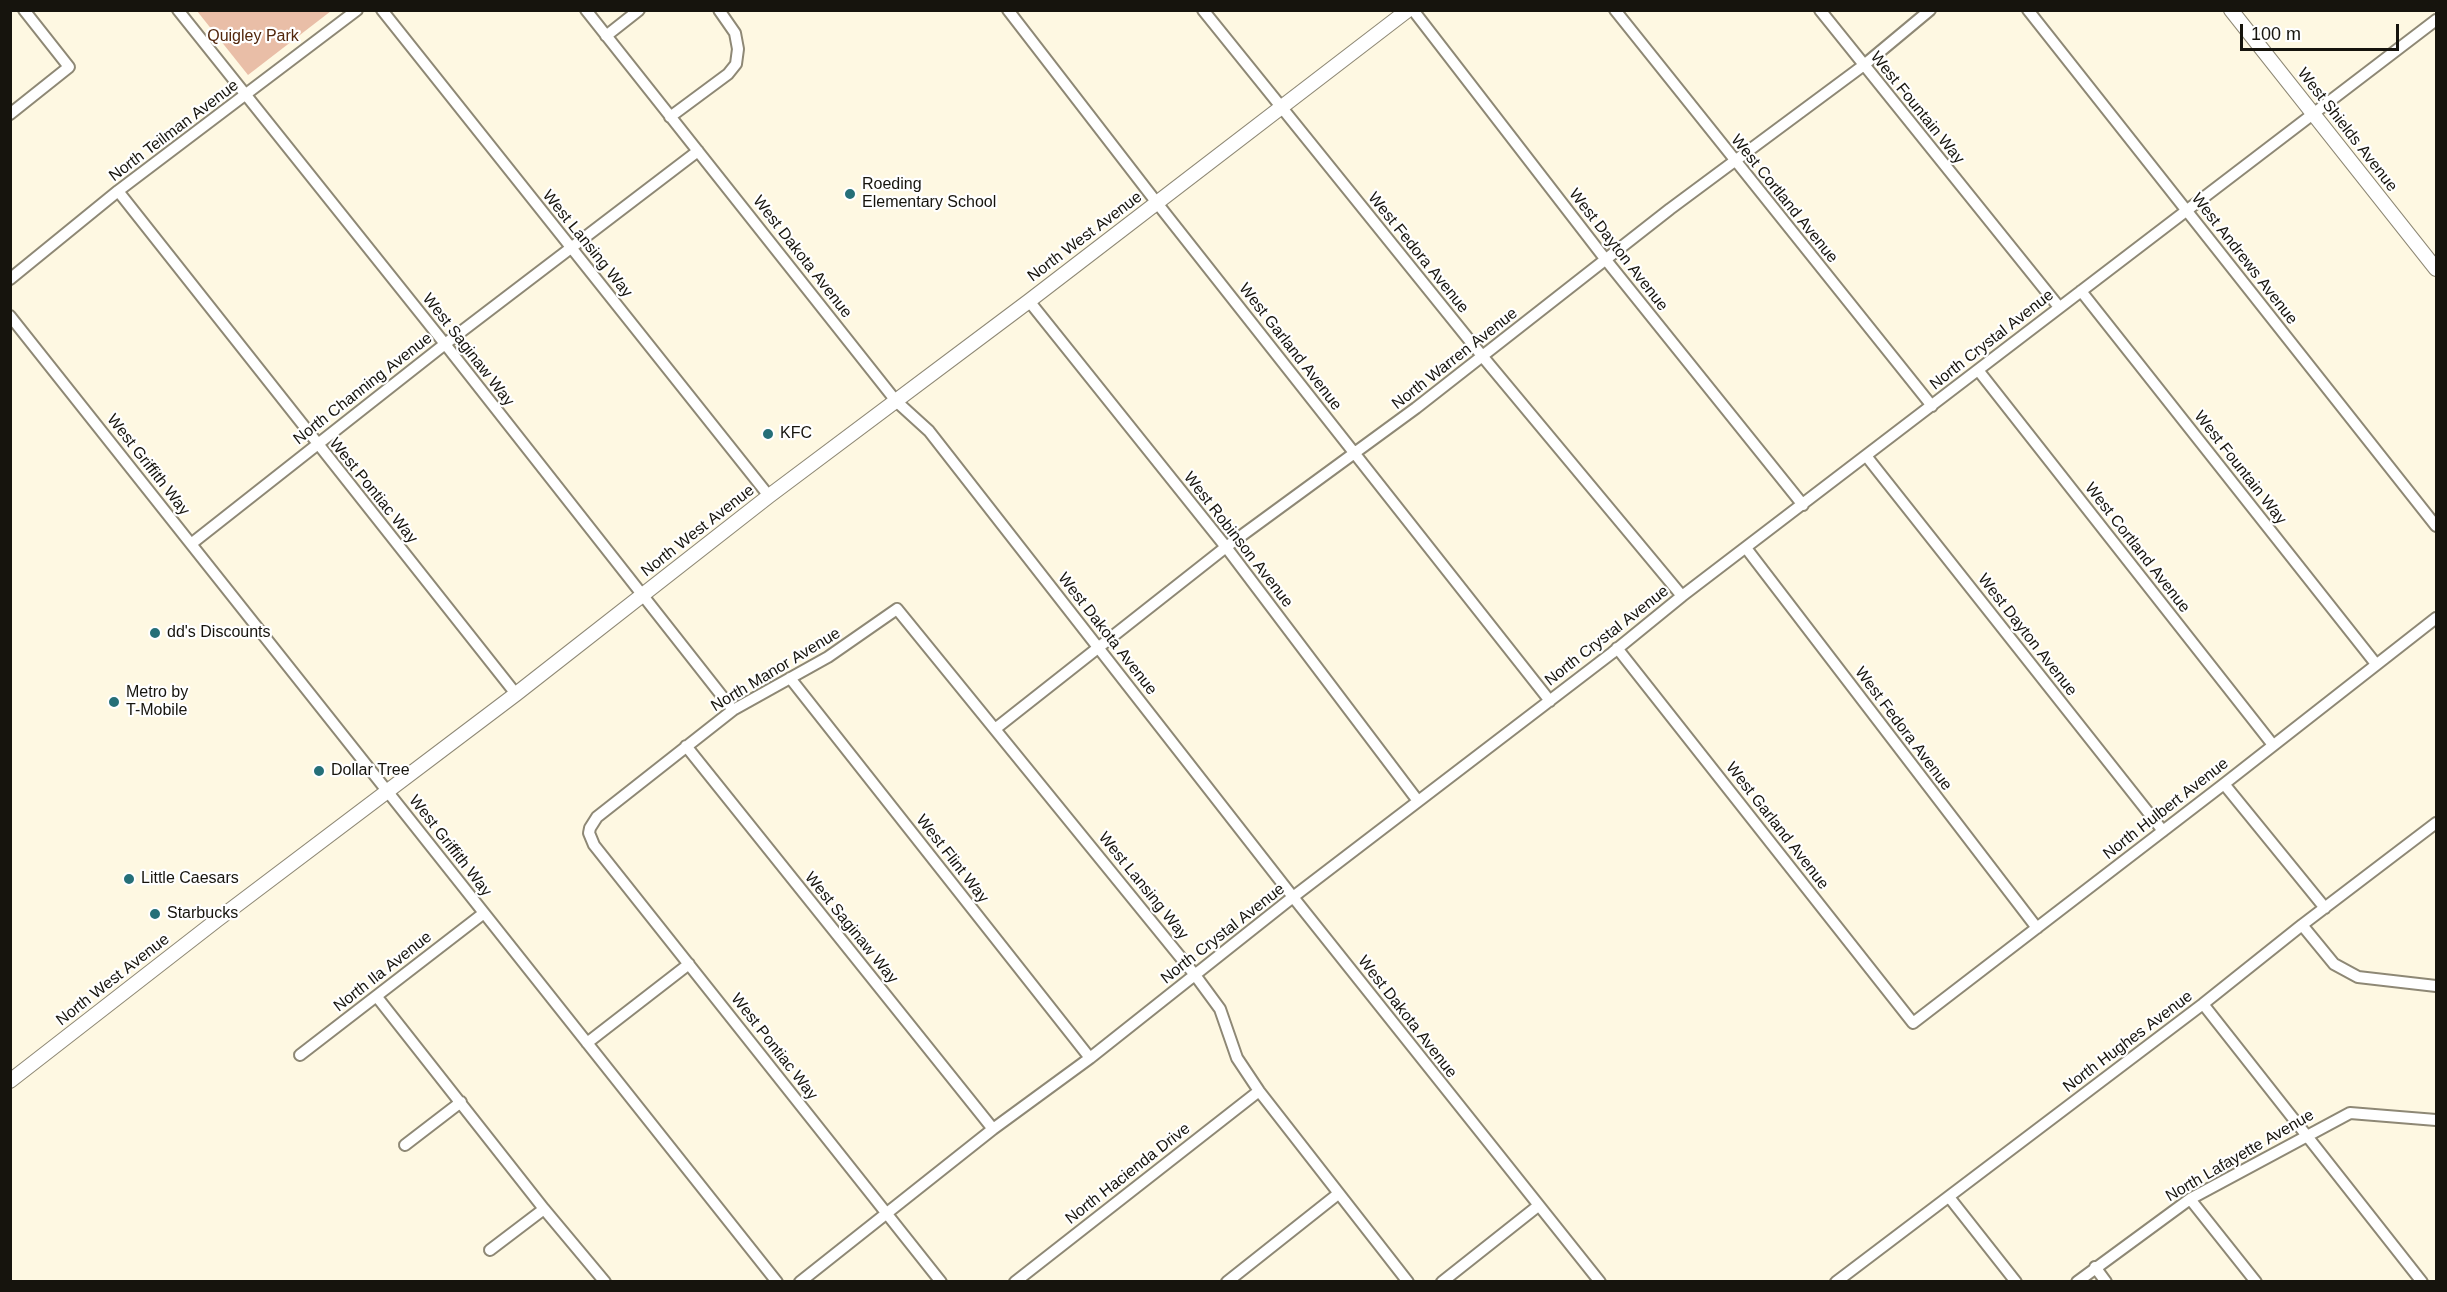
<!DOCTYPE html>
<style>
body{margin:0}
#map{position:relative;width:2447px;height:1292px;overflow:hidden;background:#fef8e2;font-family:Arial,sans-serif}
canvas{display:block}
.frame{position:absolute;inset:0;border:12px solid #16140d;pointer-events:none}
.scale{position:absolute;left:2240px;top:24px;width:159px;height:27px;box-sizing:border-box;border:3px solid #16140d;border-top:0;padding-left:8px;font-size:18px;line-height:21px;white-space:nowrap;color:#16140d;-webkit-text-stroke:4px #fff;paint-order:stroke}
</style>
<div id="map">
<canvas width="2447" height="1292"></canvas>
<div class="frame"></div>
<div class="scale">100 m</div>
</div>
<script>
const ctx = document.querySelector('canvas').getContext('2d');
ctx.lineJoin = 'round';
function fillPath(path, color) { ctx.fillStyle = color; ctx.fill(path, 'evenodd'); }
const poly = rows => new Path2D(rows.map(r => 'M' + r).join(''));
function strokePath(path, color, width, dash) { ctx.strokeStyle = color; ctx.lineWidth = width; ctx.lineCap = dash ? 'butt' : 'round'; ctx.setLineDash(dash || []); ctx.stroke(path); }
function label(font, color, halo, rows, align = 'center') {
  ctx.font = font + ' Arial,sans-serif'; ctx.lineWidth = 4.5; ctx.setLineDash([]); ctx.textBaseline = 'middle'; ctx.strokeStyle = halo; ctx.fillStyle = color; for (const [text, x, y, turn = 0] of rows) {
    ctx.save(); ctx.translate(x, y); ctx.rotate((+turn || 0) * Math.PI / 180); ctx.textAlign = isNaN(turn) ? turn : align; if (halo) ctx.strokeText(text, 0, 0); ctx.fillText(text, 0, 0); ctx.restore();
  }
}
fillPath(poly([
 [197,11,331,11,248,75]
]), '#e9bea7');
const minor = poly([
 [178,10,445,344,733,710],
 [382,10,769,496],
 [586,10,896,401,929,431,1293,897,1600,1282],
 [1008,10,1157,203,1550,701],
 [1203,10,1483,357,1682,596],
 [1413,10,1606,260,1803,505],
 [1615,10,1932,406],
 [1820,10,2059,307],
 [2028,10,2436,526],
 [606,36,639,10],
 [10,114,69,67,24,10],
 [670,117,728,74,736,64,738,49,735,33,719,10],
 [118,191,516,694],
 [10,279,118,191,357,10],
 [2081,291,2376,664],
 [1029,301,1226,547,1418,801],
 [10,316,777,1282],
 [1978,370,2273,745],
 [1867,457,2163,831],
 [191,544,445,344,698,151],
 [1746,548,2037,928],
 [1617,648,1913,1023,2224,784,2436,618],
 [790,678,1090,1058],
 [995,729,1226,547,1416,408,1670,209,1864,65,1930,10],
 [686,746,993,1129],
 [2224,784,2325,908],
 [2302,925,2334,964,2358,977,2436,986],
 [377,997,544,1209,605,1282],
 [2203,1004,2422,1282],
 [587,1043,689,964],
 [300,1055,484,913],
 [405,1145,461,1102],
 [1949,1197,2016,1282],
 [2190,1199,2256,1282],
 [490,1250,544,1209],
 [2095,1267,2106,1282],
 [800,1282,993,1129,1090,1058,1293,897,1612,653,1682,596,2436,20],
 [941,1282,594,845,589,833,590,828,597,817,733,710,828,657,897,609,1195,975,1220,1009,1237,1058,1259,1091,1408,1282],
 [1015,1282,1259,1091],
 [1227,1282,1338,1194],
 [1442,1282,1538,1206],
 [1836,1282,2203,1004,2302,925,2436,823],
 [2077,1282,2190,1199,2350,1113,2436,1120]
]);
const major = poly([
 [2231,10,2436,269],
 [10,1081,217,920,516,694,769,496,1029,301,1408,10]
]);
strokePath(minor, '#8e8875', 14);
strokePath(major, '#8e8875', 16);
strokePath(minor, '#fff', 10);
strokePath(major, '#fff', 14);
for (const [x, y, r, color] of [
 [850,194,6,"#256f78"],
 [768,434,6,"#256f78"],
 [155,633,6,"#256f78"],
 [114,702,6,"#256f78"],
 [319,771,6,"#256f78"],
 [129,879,6,"#256f78"],
 [155,914,6,"#256f78"]
]) { const dot = new Path2D(); dot.arc(x, y, r, 0, 2 * Math.PI); ctx.fillStyle = color; ctx.fill(dot); strokePath(dot, '#fff', 2); }
label('16px', '#52270c', '#fff', [
 ["Quigley Park",253,37]
]);
label('16px', '#16140d', '#fff', [
 ["West Fountain Way",1917,108,51],
 ["West Shields Avenue",2347,130,52],
 ["North Teilman Avenue",174,131,-37],
 ["West Cortland Avenue",1784,199,51],
 ["North West Avenue",1085,237,-37],
 ["West Lansing Way",587,244,51],
 ["West Dayton Avenue",1618,250,52],
 ["West Fedora Avenue",1418,253,51],
 ["West Dakota Avenue",802,257,52],
 ["West Andrews Avenue",2244,259,52],
 ["North Crystal Avenue",1992,340,-38],
 ["West Garland Avenue",1290,347,52],
 ["West Saginaw Way",468,350,52],
 ["North Warren Avenue",1455,359,-38],
 ["North Channing Avenue",363,389,-38],
 ["West Griffith Way",148,465,52],
 ["West Fountain Way",2240,468,52],
 ["West Pontiac Way",373,491,51],
 ["North West Avenue",698,531,-38],
 ["West Robinson Avenue",1238,540,52],
 ["West Cortland Avenue",2137,548,52],
 ["West Dakota Avenue",1107,634,52],
 ["West Dayton Avenue",2027,635,52],
 ["North Crystal Avenue",1607,636,-38],
 ["North Manor Avenue",776,670,-31],
 ["West Fedora Avenue",1903,729,53],
 ["North Hulbert Avenue",2166,809,-38],
 ["West Garland Avenue",1777,826,52],
 ["West Griffith Way",450,846,52],
 ["West Flint Way",952,859,52],
 ["West Lansing Way",1143,886,51],
 ["West Saginaw Way",851,928,51],
 ["North Crystal Avenue",1223,934,-38],
 ["North Ila Avenue",383,972,-38],
 ["North West Avenue",113,980,-38],
 ["West Dakota Avenue",1407,1017,52],
 ["North Hughes Avenue",2128,1042,-37],
 ["West Pontiac Way",774,1047,52],
 ["North Lafayette Avenue",2240,1156,-30],
 ["North Hacienda Drive",1128,1174,-38]
]);
label('16px', '#16140d', '#fff', [
 ["Roeding",862,185],
 ["Elementary School",862,203],
 ["KFC",780,434],
 ["dd's Discounts",167,633],
 ["Metro by",126,693],
 ["T-Mobile",126,711],
 ["Dollar Tree",331,771],
 ["Little Caesars",141,879],
 ["Starbucks",167,914]
], 'left');
</script>
